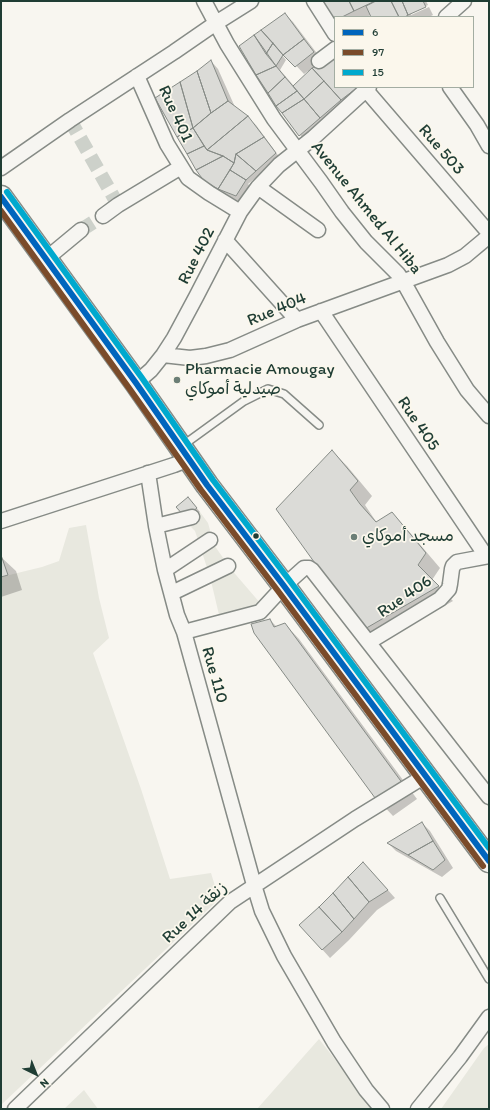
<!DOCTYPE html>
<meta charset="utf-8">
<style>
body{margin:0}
#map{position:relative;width:490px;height:1110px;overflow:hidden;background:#f8f6f0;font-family:Itim,sans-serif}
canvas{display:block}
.frame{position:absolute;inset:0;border:2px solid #1f3d34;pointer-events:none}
.legend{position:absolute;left:334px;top:16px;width:140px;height:72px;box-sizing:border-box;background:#fbf7ec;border:1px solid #a3ada2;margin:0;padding:5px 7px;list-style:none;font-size:12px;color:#1f3d34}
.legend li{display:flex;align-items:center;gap:8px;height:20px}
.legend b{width:20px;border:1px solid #a3ada2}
.north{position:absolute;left:16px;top:1054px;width:40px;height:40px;-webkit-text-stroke:3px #fbf7ec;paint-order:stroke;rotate:137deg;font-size:11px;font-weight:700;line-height:16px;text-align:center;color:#1f3d34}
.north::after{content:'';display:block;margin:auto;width:14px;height:18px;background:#1f3d34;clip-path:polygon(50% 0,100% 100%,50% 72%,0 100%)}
</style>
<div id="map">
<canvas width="490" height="1110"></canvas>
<div class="frame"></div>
<ul class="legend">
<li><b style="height:5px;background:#0065bd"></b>6</li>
<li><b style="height:5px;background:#7a4b2a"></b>97</li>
<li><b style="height:5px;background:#00a9ce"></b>15</li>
</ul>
<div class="north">N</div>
</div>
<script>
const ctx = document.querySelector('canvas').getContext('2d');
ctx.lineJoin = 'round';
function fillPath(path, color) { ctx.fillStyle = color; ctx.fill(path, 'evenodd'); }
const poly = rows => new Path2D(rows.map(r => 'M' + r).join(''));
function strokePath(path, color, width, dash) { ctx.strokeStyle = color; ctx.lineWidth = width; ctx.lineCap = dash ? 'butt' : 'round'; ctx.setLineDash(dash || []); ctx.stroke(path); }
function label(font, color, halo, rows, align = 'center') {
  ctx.font = font + ' Itim,"Playpen Sans Arabic",sans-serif'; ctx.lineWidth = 3.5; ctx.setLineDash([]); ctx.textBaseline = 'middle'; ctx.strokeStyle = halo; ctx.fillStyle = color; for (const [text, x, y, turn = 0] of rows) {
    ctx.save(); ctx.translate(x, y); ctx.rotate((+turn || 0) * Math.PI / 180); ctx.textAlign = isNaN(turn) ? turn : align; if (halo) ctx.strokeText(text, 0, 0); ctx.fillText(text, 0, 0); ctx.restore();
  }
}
fillPath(poly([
 [200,512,208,523,210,530,208,537,199,543,195,531,187,523],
 [86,525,99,598,109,638,93,653,141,789,170,879,211,873,219,899,1,1105,1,577,42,567,59,561,69,528],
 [212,542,226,562,209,574,201,549],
 [230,568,261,604,220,619,211,581],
 [319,1039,374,1109,257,1109],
 [489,1044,489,1109,441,1109,484,1048],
 [84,1090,98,1109,64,1109]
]), '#e8e8df');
fillPath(poly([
 [323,1,426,1,428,5,411,13,411,15,429,7,433,15,429,17,373,17,371,15,366,17,335,17],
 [285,14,293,22,322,60,311,68,312,69,335,87,376,87,328,126,307,143,300,135,240,46],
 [276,44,304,74,308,71,309,72,294,86,280,70,286,60,274,45],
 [211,61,218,69,235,107,247,117,256,125,283,162,265,178,260,174,248,184,253,189,244,203,227,197,213,189,205,180,181,83],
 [332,451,347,466,372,496,365,505,377,523,392,514,406,528,440,568,432,580,453,601,378,644,363,629],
 [192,502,200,512,189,520],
 [1,557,16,571,22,590,1,597],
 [270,620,277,627,285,624,299,639,417,799,393,816,379,801],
 [422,823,430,831,453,868,442,877,396,851,388,843],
 [371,871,395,898,377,910,349,940,330,958,301,926]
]), '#0003');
const building = poly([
 [322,1,349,1,354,11,342,17,335,17,335,21,332,22,322,1],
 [349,1,373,1,373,2,354,11,349,1],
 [376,1,391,1,399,17,371,17,366,6,376,1],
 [391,1,402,1,408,15,405,17,399,17,391,1],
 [402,1,423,1,426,7,408,15,402,1],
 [285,13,304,39,283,55,261,30,285,13],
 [261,30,273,43,266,54,254,35,261,30],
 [254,35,276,66,256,75,239,46,254,35],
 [304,39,314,52,295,67,283,55,304,39],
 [273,43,283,55,276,66,266,54,273,43],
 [335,57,335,87,358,87,341,100,312,68,335,57],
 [211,60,228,101,211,113,197,71,211,60],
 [276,66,285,77,268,93,256,75,276,66],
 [312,68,324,81,304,99,293,86,312,68],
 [197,71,211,113,193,128,180,82,197,71],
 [285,77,297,91,276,106,268,93,285,77],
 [324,81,341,100,320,118,304,99,324,81],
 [180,82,193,128,177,137,155,98,180,82],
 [297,91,304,99,282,113,276,106,297,91],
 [304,99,320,118,299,136,282,113,304,99],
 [228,101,248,116,207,150,193,128,211,113,228,101],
 [248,116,264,137,236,154,234,163,223,156,207,150,248,116],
 [193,128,204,146,187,154,177,137,193,128],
 [264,137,276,153,256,171,236,154,264,137],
 [204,146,207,150,223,156,196,170,187,154,204,146],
 [236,154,256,171,246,180,230,170,234,163,236,154],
 [223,156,234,163,218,189,204,181,196,170,223,156],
 [230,170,246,180,236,196,218,189,230,170],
 [332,450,358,481,350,490,360,504,376,522,392,512,426,553,418,565,439,586,363,630,276,509,332,450],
 [188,497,197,508,185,517,176,507,188,497],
 [1,555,8,575,1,577,1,555],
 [270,619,274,627,285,623,403,784,378,802,254,633,251,624,270,619],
 [422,822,433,841,408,855,387,843,422,822],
 [433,841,445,860,433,870,408,855,433,841],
 [363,862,388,890,369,902,348,877,363,862],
 [348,877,369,902,354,919,333,893,348,877],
 [333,893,354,919,342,932,319,907,333,893],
 [319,907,342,932,322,950,299,925,319,907]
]);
fillPath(building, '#dbdbd7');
strokePath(building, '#868b86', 1);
strokePath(poly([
 [70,120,118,205],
 [81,230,103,216]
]), '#cdd1ca', 14, [14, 7]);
const lane = poly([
 [182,446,244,401,268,389,284,394,319,425],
 [440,898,489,979]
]);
const street = poly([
 [204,1,227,44,274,119,321,182,342,212,366,242,398,274,403,281,437,342,467,390,489,416],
 [314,1,335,34],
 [446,17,464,1],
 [319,61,335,49],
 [137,76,167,144,188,178,209,193,240,212],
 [450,87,477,125,489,146],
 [366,90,489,233],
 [1,168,70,120,174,52,216,23,251,1],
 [258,187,318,230],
 [103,216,118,205,181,167],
 [225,240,297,320],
 [46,259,81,230],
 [321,311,486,556],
 [163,355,190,358,206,356,230,350,297,320,448,265,465,256,489,236],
 [136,383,151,370,163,355,174,338,196,297,240,212,258,187,279,165,313,138,369,87],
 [148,473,156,526,165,570,177,615,184,632,254,885,262,911,284,956,334,1042,366,1090,382,1109],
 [1,521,174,465,189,459],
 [156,526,192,517],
 [165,570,210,540],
 [172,593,228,566],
 [184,632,260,612,284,586,304,568,309,568,312,570,489,797],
 [369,642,440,599,449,589,450,584,452,569,453,566,457,562,489,556],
 [15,1109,230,902,355,819,425,776],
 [418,1109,460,1057,489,1017]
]);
const primary = poly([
 [1,197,136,383,207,485,284,586,489,861]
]);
strokePath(lane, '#868b86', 10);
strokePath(street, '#868b86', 17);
strokePath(primary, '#868b86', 25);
strokePath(lane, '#f6f5f1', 7);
strokePath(street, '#f6f5f1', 14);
strokePath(primary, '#f6f5f1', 22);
strokePath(poly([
 [1,197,136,383,207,485,284,586,489,861]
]), '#0065bd', 6);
strokePath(poly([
 [1,211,129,388,201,490,278,591,483,866]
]), '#7a4b2a', 6);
strokePath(poly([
 [7,192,142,378,213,480,290,581,489,848]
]), '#00a9ce', 6);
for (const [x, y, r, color] of [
 [177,380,4,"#6b7e76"],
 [256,536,3.5,"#1f3d34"],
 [354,537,4,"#6b7e76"]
]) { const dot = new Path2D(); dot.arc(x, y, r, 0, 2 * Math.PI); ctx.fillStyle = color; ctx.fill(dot); strokePath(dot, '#fbf7ec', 1.5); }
label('17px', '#1f3d34', '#fbf7ec', [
 ["Rue 401",175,114,65],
 ["Rue 503",441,150,49],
 ["Avenue Ahmed Al Hiba",366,208,51],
 ["Rue 402",197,256,-63],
 ["Rue 404",277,310,-23],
 ["Rue 405",418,424,56],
 ["Rue 406",405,597,-34],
 ["Rue 110",214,675,74],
 ["Rue 14 زنقة",195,913,-43]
]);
label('17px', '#1f3d34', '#fbf7ec', [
 ["Pharmacie Amougay",185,370],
 ["صيدلية أموكاي",185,390],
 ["مسجد أموكاي",362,537]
], 'left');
</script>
